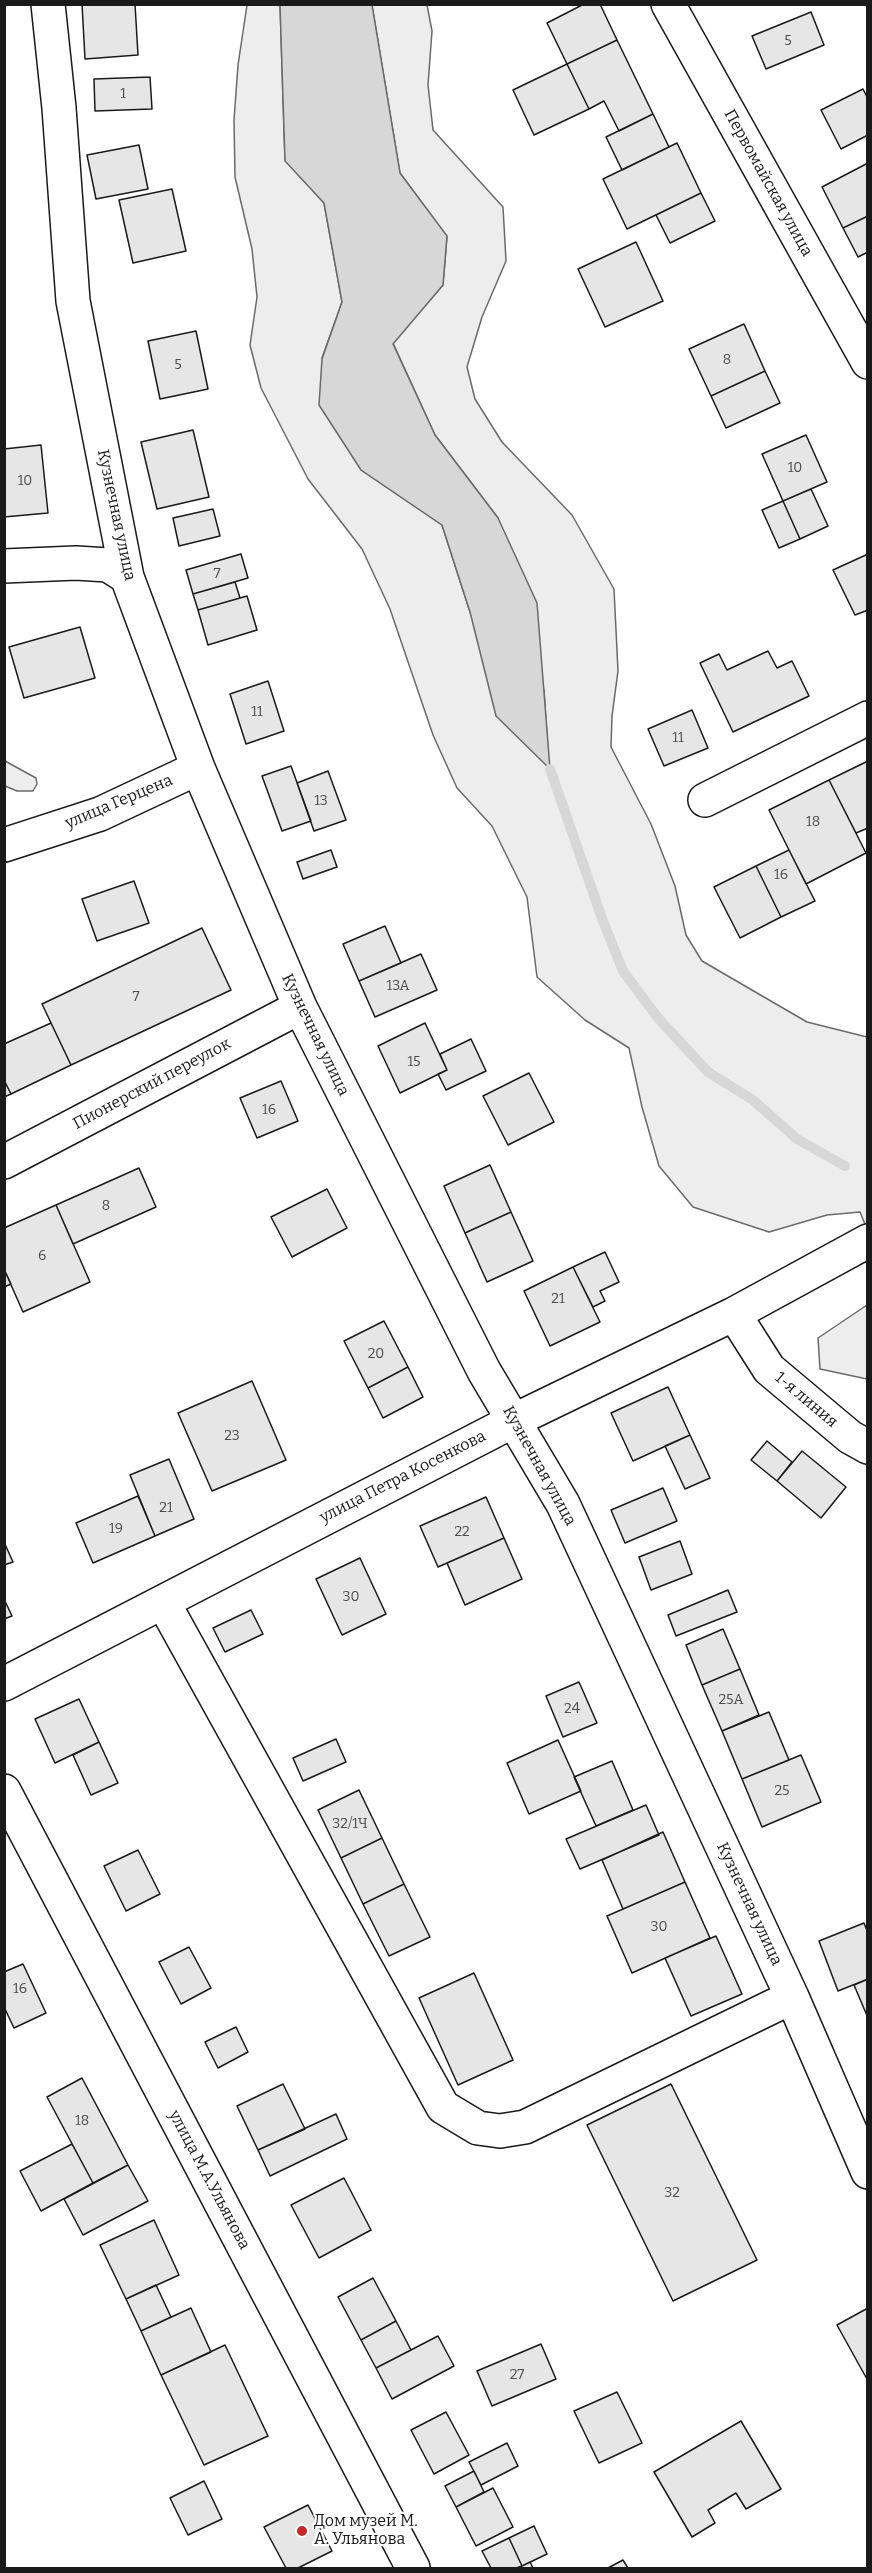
<!DOCTYPE html>
<meta charset="utf-8">
<style>
body{margin:0}
#map{position:relative;width:872px;height:2573px;overflow:hidden;background:#fff;font-family:Bitter,serif}
canvas{display:block}
.frame{position:absolute;inset:0;border:6px solid #1a1a1a;pointer-events:none}
</style>
<div id="map">
<canvas width="872" height="2573"></canvas>
<div class="frame"></div>
</div>
<script>
const ctx = document.querySelector('canvas').getContext('2d');
ctx.lineJoin = 'round';
function fillPath(path, color) { ctx.fillStyle = color; ctx.fill(path, 'evenodd'); }
const poly = rows => new Path2D(rows.map(r => 'M' + r).join(''));
function strokePath(path, color, width, dash) { ctx.strokeStyle = color; ctx.lineWidth = width; ctx.lineCap = dash ? 'butt' : 'round'; ctx.setLineDash(dash || []); ctx.stroke(path); }
function label(font, color, halo, rows, align = 'center') {
  ctx.font = font + ' Bitter,serif'; ctx.lineWidth = 4.5; ctx.setLineDash([]); ctx.textBaseline = 'middle'; ctx.strokeStyle = halo; ctx.fillStyle = color; for (const [text, x, y, turn = 0] of rows) {
    ctx.save(); ctx.translate(x, y); ctx.rotate((+turn || 0) * Math.PI / 180); ctx.textAlign = isNaN(turn) ? turn : align; if (halo) ctx.strokeText(text, 0, 0); ctx.fillText(text, 0, 0); ctx.restore();
  }
}
const built = poly([
 [247,5,280,5,285,160,324,203,342,302,322,358,361,470,442,525,470,612,549,768,544,690,498,518,435,435,393,343,443,285,447,237,400,173,372,5,427,5,432,31,428,85,433,130,503,207,506,261,482,317,467,367,475,399,502,442,572,515,614,589,618,671,612,716,611,747,651,824,675,886,686,935,702,961,807,1022,867,1037,867,1229,860,1212,827,1215,769,1232,693,1207,659,1166,642,1107,629,1048,585,1020,537,977,527,897,492,826,457,788,433,735,390,609,362,549,308,479,261,388,250,345,257,297,252,249,235,177,234,120,238,65,247,5],
 [5,761,36,778,37,784,33,791,17,791,5,786,5,761],
 [867,1305,867,1379,820,1369,818,1338,867,1305]
]);
fillPath(built, '#ededed');
strokePath(built, '#6a6a6a', 1.5);
const water = poly([
 [280,5,372,5,400,173,447,236,443,285,393,344,435,435,498,518,537,603,550,769,496,716,470,612,442,525,361,470,319,405,322,359,342,302,324,203,285,161,280,5]
]);
fillPath(water, '#d7d7d7');
strokePath(water, '#6a6a6a', 1.5);
strokePath(poly([
 [550,769,603,921,623,971,658,1018,708,1072,753,1100,797,1139,845,1166]
]), '#d7d7d7', 10);
const building = poly([
 [82,4,135,4,138,55,85,59,82,4],
 [584,4,600,4,617,40,567,64,547,23,584,4],
 [811,12,824,45,766,69,752,36,811,12],
 [617,40,653,114,619,131,604,101,589,109,567,64,617,40],
 [567,64,589,109,534,135,513,90,567,64],
 [150,77,152,109,95,111,94,79,150,77],
 [863,89,868,99,868,135,841,149,821,110,863,89],
 [653,114,669,147,622,170,606,137,653,114],
 [677,143,701,193,627,229,603,179,677,143],
 [139,145,148,189,96,199,87,155,139,145],
 [868,163,868,216,843,228,822,187,868,163],
 [172,189,186,251,133,263,119,200,172,189],
 [701,193,715,221,670,243,656,215,701,193],
 [868,216,868,252,858,257,843,228,868,216],
 [636,242,663,301,605,327,578,269,636,242],
 [744,324,765,371,711,396,689,349,744,324],
 [196,331,208,389,160,399,148,341,196,331],
 [765,371,780,403,726,428,711,396,765,371],
 [193,430,209,497,157,509,141,442,193,430],
 [806,435,827,482,783,501,762,454,806,435],
 [41,445,48,513,4,517,4,449,41,445],
 [811,489,828,526,800,539,783,501,811,489],
 [783,501,800,539,779,548,762,510,783,501],
 [213,509,220,536,179,546,173,518,213,509],
 [241,554,248,578,193,594,186,570,241,554],
 [868,554,868,610,855,615,833,570,868,554],
 [235,582,240,598,198,610,193,594,235,582],
 [247,596,257,630,208,645,198,610,247,596],
 [80,627,95,678,24,698,9,647,80,627],
 [768,651,777,668,792,661,809,696,733,732,700,663,719,654,727,670,768,651],
 [268,681,284,731,246,744,230,694,268,681],
 [692,710,708,748,664,766,648,729,692,710],
 [868,761,868,828,856,833,829,780,868,761],
 [291,766,311,821,282,831,262,776,291,766],
 [328,771,346,820,314,831,297,783,328,771],
 [829,780,866,853,806,884,769,810,829,780],
 [331,850,337,867,303,879,297,862,331,850],
 [789,850,815,901,781,917,756,866,789,850],
 [756,866,781,917,740,938,714,887,756,866],
 [134,881,149,923,97,941,82,899,134,881],
 [385,926,401,963,359,981,343,944,385,926],
 [202,928,231,990,71,1065,42,1004,202,928],
 [421,954,437,990,375,1017,359,981,421,954],
 [51,1023,71,1065,11,1094,4,1080,4,1044,51,1023],
 [425,1023,447,1070,400,1093,378,1046,425,1023],
 [471,1039,486,1071,446,1090,438,1074,447,1070,440,1054,471,1039],
 [529,1073,554,1122,508,1145,483,1096,529,1073],
 [4,1080,11,1094,4,1097,4,1080],
 [281,1081,298,1121,257,1138,240,1098,281,1081],
 [490,1165,511,1212,465,1233,444,1186,490,1165],
 [139,1168,156,1207,73,1244,56,1205,139,1168],
 [327,1189,347,1228,292,1257,271,1217,327,1189],
 [56,1205,90,1282,23,1312,4,1269,4,1228,56,1205],
 [511,1212,533,1261,487,1282,465,1233,511,1212],
 [605,1252,619,1282,600,1291,605,1301,593,1307,573,1267,605,1252],
 [573,1267,600,1322,550,1346,524,1291,573,1267],
 [4,1269,11,1284,4,1287,4,1269],
 [384,1321,408,1367,368,1388,344,1341,384,1321],
 [408,1367,423,1397,383,1418,368,1388,408,1367],
 [252,1381,286,1460,212,1491,178,1413,252,1381],
 [668,1387,690,1435,633,1461,611,1413,668,1387],
 [690,1435,710,1478,685,1489,665,1446,690,1435],
 [767,1441,792,1462,777,1481,751,1460,767,1441],
 [802,1451,846,1487,821,1518,777,1481,802,1451],
 [169,1459,194,1519,155,1536,130,1475,169,1459],
 [663,1488,677,1521,625,1543,611,1510,663,1488],
 [138,1496,155,1536,93,1563,76,1523,138,1496],
 [486,1497,504,1538,438,1567,420,1526,486,1497],
 [504,1538,522,1579,465,1605,447,1563,504,1538],
 [680,1541,692,1574,651,1590,639,1557,680,1541],
 [4,1542,13,1562,4,1565,4,1542],
 [360,1558,386,1614,342,1635,316,1579,360,1558],
 [728,1590,737,1612,676,1636,668,1615,728,1590],
 [4,1599,12,1616,4,1619,4,1599],
 [251,1610,263,1634,225,1652,213,1628,251,1610],
 [723,1629,740,1669,702,1685,686,1645,723,1629],
 [740,1669,759,1715,722,1731,702,1685,740,1669],
 [579,1682,597,1723,563,1737,546,1696,579,1682],
 [79,1699,99,1742,55,1763,35,1719,79,1699],
 [769,1712,789,1760,742,1779,722,1731,769,1712],
 [336,1739,346,1762,303,1781,293,1758,336,1739],
 [558,1740,581,1791,529,1814,507,1763,558,1740],
 [99,1742,118,1783,91,1795,73,1755,99,1742],
 [801,1755,821,1802,762,1827,742,1779,801,1755],
 [612,1761,633,1810,596,1826,574,1777,612,1761],
 [359,1790,382,1838,341,1858,318,1810,359,1790],
 [646,1805,659,1835,580,1869,566,1839,646,1805],
 [663,1832,685,1882,623,1909,602,1860,663,1832],
 [382,1838,404,1884,363,1904,341,1858,382,1838],
 [138,1850,160,1894,126,1911,104,1866,138,1850],
 [685,1882,710,1938,632,1973,607,1916,685,1882],
 [404,1884,430,1937,389,1956,363,1904,404,1884],
 [864,1923,868,1933,868,1979,838,1991,819,1941,864,1923],
 [716,1936,742,1994,691,2016,665,1958,716,1936],
 [189,1947,211,1988,181,2004,159,1962,189,1947],
 [23,1964,46,2013,14,2028,4,2007,4,1972,23,1964],
 [474,1973,513,2060,458,2085,419,1998,474,1973],
 [868,1979,868,2018,854,1985,868,1979],
 [236,2027,248,2052,218,2068,205,2042,236,2027],
 [82,2078,128,2165,93,2183,47,2097,82,2078],
 [283,2084,305,2129,258,2150,237,2106,283,2084],
 [671,2084,757,2260,673,2301,587,2125,671,2084],
 [336,2114,347,2139,270,2176,258,2150,336,2114],
 [72,2144,93,2183,41,2211,20,2171,72,2144],
 [128,2165,148,2201,83,2235,64,2199,128,2165],
 [344,2178,371,2230,319,2258,291,2205,344,2178],
 [154,2220,179,2275,126,2299,100,2245,154,2220],
 [373,2278,396,2321,361,2340,338,2297,373,2278],
 [156,2285,171,2317,141,2331,126,2299,156,2285],
 [191,2308,211,2352,161,2375,141,2331,191,2308],
 [868,2308,868,2381,837,2325,868,2308],
 [396,2321,411,2350,376,2368,361,2340,396,2321],
 [438,2336,454,2366,392,2399,376,2368,438,2336],
 [541,2344,556,2379,492,2406,477,2371,541,2344],
 [225,2345,268,2436,204,2465,161,2375,225,2345],
 [617,2392,642,2443,599,2463,574,2411,617,2392],
 [446,2412,469,2455,434,2474,411,2430,446,2412],
 [741,2421,781,2489,746,2509,736,2493,708,2510,715,2523,692,2537,654,2472,741,2421],
 [507,2443,518,2466,481,2485,469,2462,507,2443],
 [474,2471,484,2492,456,2507,445,2486,474,2471],
 [204,2481,222,2519,188,2535,170,2498,204,2481],
 [493,2488,513,2527,476,2546,456,2507,493,2488],
 [308,2505,332,2551,298,2568,286,2568,264,2527,308,2505],
 [534,2526,547,2554,522,2566,509,2538,534,2526],
 [509,2538,522,2566,516,2568,491,2568,482,2551,509,2538],
 [623,2560,628,2568,608,2568,623,2560],
 [530,2562,533,2568,516,2568,522,2566,530,2562]
]);
fillPath(building, '#e6e6e6');
strokePath(building, '#1a1a1a', 1.5);
const minor = poly([
 [48,4,59,108,73,301,127,577,198,768,300,1007,484,1371,563,1504,792,1997,868,2172],
 [668,4,868,362],
 [4,566,76,563,108,565,127,577],
 [705,800,868,718],
 [4,845,100,814,198,768],
 [4,1162,300,1007],
 [734,1314,769,1369,850,1437,868,1447],
 [163,1602,443,2107,478,2128,500,2131,525,2127,792,1997],
 [4,1684,515,1420,734,1314,868,1241],
 [4,1791,413,2568]
]);
strokePath(minor, '#1a1a1a', 36);
strokePath(minor, '#fff', 33);
for (const [x, y, r, color] of [
 [302,2531,6,"#c62828"]
]) { const dot = new Path2D(); dot.arc(x, y, r, 0, 2 * Math.PI); ctx.fillStyle = color; ctx.fill(dot); strokePath(dot, '#fff', 2); }
label('14px', '#4d4d4d', null, [
 ["5",788,41],
 ["1",123,94],
 ["8",727,360],
 ["5",178,365],
 ["10",795,468],
 ["10",25,481],
 ["7",217,574],
 ["11",257,712],
 ["11",678,738],
 ["13",321,801],
 ["18",813,822],
 ["16",781,875],
 ["13А",398,986],
 ["7",136,997],
 ["15",414,1062],
 ["16",269,1110],
 ["8",106,1206],
 ["6",42,1256],
 ["21",558,1299],
 ["20",376,1354],
 ["23",232,1436],
 ["21",166,1508],
 ["19",116,1529],
 ["22",462,1532],
 ["30",351,1597],
 ["25А",731,1700],
 ["24",572,1709],
 ["25",782,1791],
 ["32/1Ч",350,1824],
 ["30",659,1927],
 ["16",20,1989],
 ["18",82,2121],
 ["32",672,2193],
 ["27",517,2375]
]);
label('16px', '#1a1a1a', '#fff', [
 ["Первомайская улица",768,183,61],
 ["Кузнечная улица",116,515,78],
 ["улица Герцена",119,802,-23],
 ["Кузнечная улица",315,1035,64],
 ["Пионерский переулок",152,1084,-28],
 ["1-я линия",806,1400,40],
 ["Кузнечная улица",539,1466,61],
 ["улица Петра Косенкова",403,1477,-27],
 ["Кузнечная улица",749,1904,65],
 ["улица М.А.Ульянова",209,2180,62]
]);
label('16px', '#1a1a1a', '#fff', [
 ["Дом музей М.",314,2522],
 ["А. Ульянова",314,2540]
], 'left');
</script>
